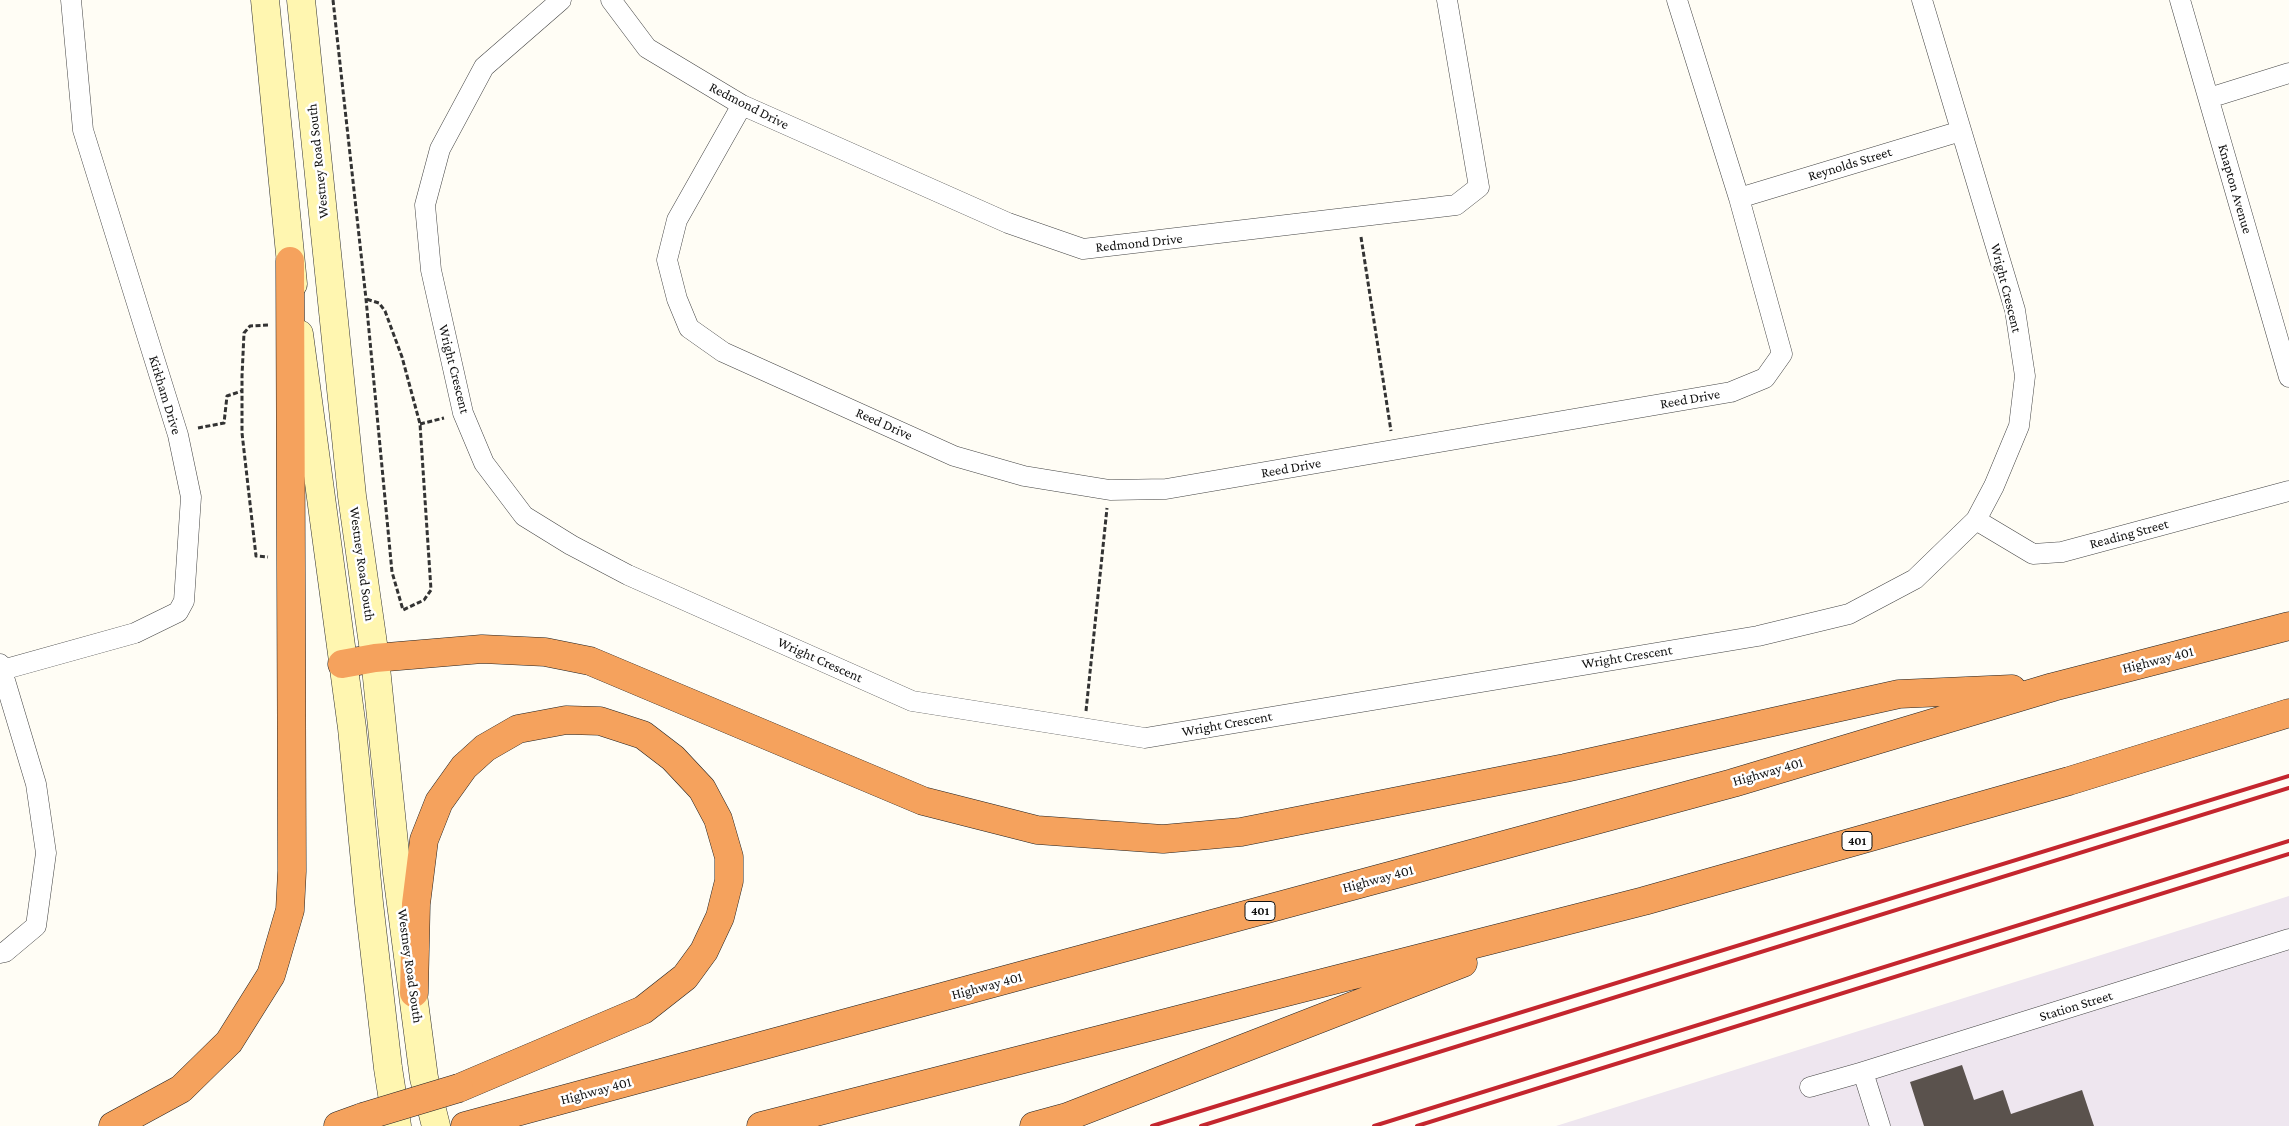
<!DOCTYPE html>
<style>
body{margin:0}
canvas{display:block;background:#fffdf5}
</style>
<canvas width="2289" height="1126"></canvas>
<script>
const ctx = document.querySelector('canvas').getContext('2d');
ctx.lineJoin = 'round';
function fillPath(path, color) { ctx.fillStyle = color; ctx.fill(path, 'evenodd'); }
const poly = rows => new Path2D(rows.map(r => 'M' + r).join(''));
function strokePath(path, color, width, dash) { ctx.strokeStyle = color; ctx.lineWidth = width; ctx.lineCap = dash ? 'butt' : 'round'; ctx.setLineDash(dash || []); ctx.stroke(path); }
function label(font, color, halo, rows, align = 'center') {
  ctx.font = font + ' "Crimson Pro",serif'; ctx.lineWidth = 5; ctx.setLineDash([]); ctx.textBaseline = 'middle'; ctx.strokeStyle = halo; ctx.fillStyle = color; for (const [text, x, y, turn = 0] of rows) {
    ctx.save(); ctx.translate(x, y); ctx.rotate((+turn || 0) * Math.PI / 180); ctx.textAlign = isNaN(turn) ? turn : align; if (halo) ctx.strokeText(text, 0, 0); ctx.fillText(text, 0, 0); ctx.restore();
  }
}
fillPath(poly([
 [2289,896,2289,1126,1556,1126]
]), '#eee6ef');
fillPath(poly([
 [1962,1065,1974,1100,2003,1090,2011,1114,2082,1090,2094,1126,1924,1126,1910,1082]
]), '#5a524d');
const street = poly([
 [561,0,484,67,440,149,425,205,431,270,463,413,484,463,524,516,571,545,628,575,912,701,1145,738,1758,636,1849,614,1915,579,1976,520,1994,486,2019,426,2025,376,2015,310,1922,0],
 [611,0,647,48,742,105,1008,223,1083,249,1456,205,1479,187,1447,0],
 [2180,0,2289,377],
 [2209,98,2289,73],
 [742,105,677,220,667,260,677,299,689,328,723,352,954,456,1024,476,1110,490,1166,489,1731,392,1765,378,1782,354,1739,198,1677,0],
 [1739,198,1961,131],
 [1976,520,2033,554,2062,552,2289,491],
 [0,664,36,784,46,853,36,926,5,952,0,953],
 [2,670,135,633,178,612,184,601,191,497,178,435,83,130,71,0],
 [1863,1072,1880,1126],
 [1810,1087,1863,1072,2289,939]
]);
const secondary = poly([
 [265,0,293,284],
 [301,0,352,496,375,658,397,873,424,1078,436,1126],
 [299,334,352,728,369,903,388,1068,397,1126]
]);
const highway = poly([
 [342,664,375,658,482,649,545,652,590,661,923,801,1037,830,1163,839,1241,832,1565,768,1899,694,2012,689],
 [414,993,416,904,424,840,439,802,464,767,485,748,518,729,566,720,600,721,643,735,673,758,702,789,718,819,729,857,729,881,720,917,704,951,685,977,643,1010,459,1088],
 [113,1126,181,1089,229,1042,271,975,290,910,292,871,290,261],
 [338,1126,363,1117],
 [465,1126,1733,783,2053,687,2289,626],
 [761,1126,1644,901,2069,781,2289,713],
 [1034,1126,1067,1117,1463,963]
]);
strokePath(street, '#444', 21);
strokePath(secondary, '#333', 29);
strokePath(highway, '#222', 29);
strokePath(poly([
 [333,0,366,299,392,572,403,610,424,600,431,590,420,424,402,357,385,311,379,303,366,299],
 [1361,237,1391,431],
 [268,325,250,326,244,333,242,376,242,433,256,556,268,557],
 [420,424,444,418],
 [198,428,224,423,227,396,242,391],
 [1086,711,1107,508]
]), '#333', 3, [5, 2.5]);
strokePath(street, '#fff', 20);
strokePath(secondary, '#fff6b0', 28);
strokePath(highway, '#f5a25d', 28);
strokePath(poly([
 [1152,1126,2289,776],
 [1201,1126,2289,788],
 [1374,1126,2289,841],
 [1417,1126,2289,854]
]), '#c4262e', 4);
const highwayBridge = poly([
 [363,1117,459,1088]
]);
strokePath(highwayBridge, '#222', 29, []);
strokePath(highwayBridge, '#f5a25d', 28);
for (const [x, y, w] of [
 [1857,841,30],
 [1260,911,30]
]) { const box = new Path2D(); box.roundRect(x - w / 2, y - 9.5, w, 19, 4); ctx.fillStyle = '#fff'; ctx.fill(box); strokePath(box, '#111', 1); }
label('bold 12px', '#111', null, [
 ["401",1857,841],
 ["401",1260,911]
]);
label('14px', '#111', '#fff', [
 ["Redmond Drive",749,106,27],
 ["Westney Road South",318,161,-96],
 ["Reynolds Street",1850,164,-17],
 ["Knapton Avenue",2235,189,74],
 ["Redmond Drive",1139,243,-6],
 ["Wright Crescent",2006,288,76],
 ["Wright Crescent",454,369,76],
 ["Kirkham Drive",165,395,73],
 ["Reed Drive",1690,399,-10],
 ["Reed Drive",884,424,24],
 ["Reed Drive",1291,468,-10],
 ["Reading Street",2129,534,-15],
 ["Westney Road South",362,564,82],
 ["Wright Crescent",1627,657,-9],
 ["Wright Crescent",820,660,24],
 ["Highway 401",2158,660,-14],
 ["Wright Crescent",1227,724,-10],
 ["Highway 401",1768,772,-16],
 ["Highway 401",1378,879,-15],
 ["Westney Road South",410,966,82],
 ["Highway 401",987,986,-15],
 ["Station Street",2076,1006,-17],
 ["Highway 401",596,1091,-15]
]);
</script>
